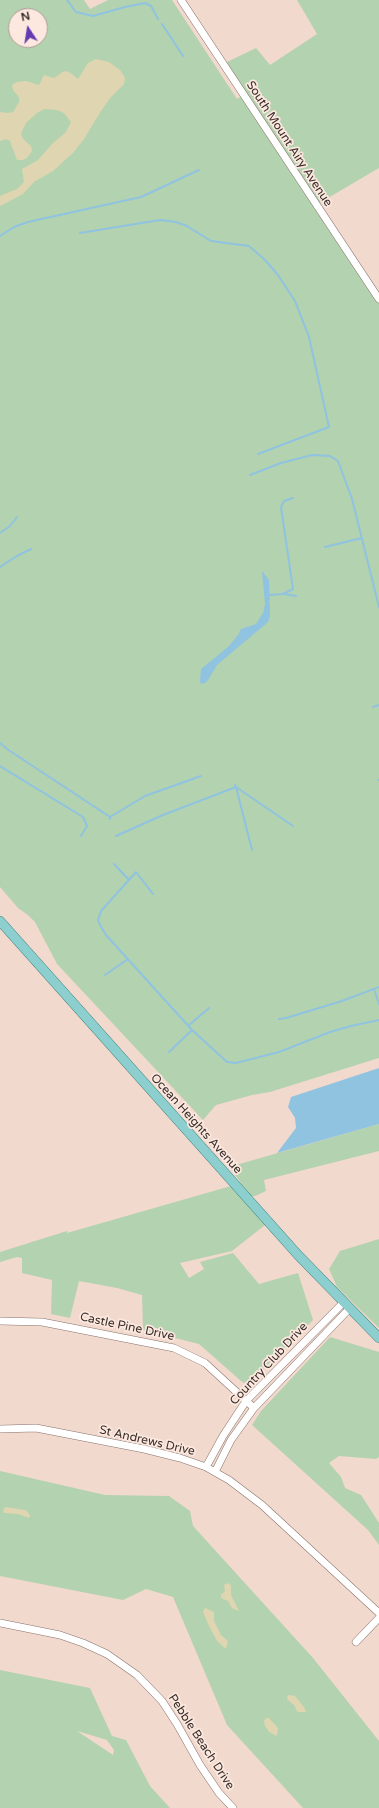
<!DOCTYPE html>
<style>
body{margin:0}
#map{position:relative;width:379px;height:1808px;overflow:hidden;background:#f2d9ce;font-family:"Varela Round",sans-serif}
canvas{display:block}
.north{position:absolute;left:8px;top:8px;width:40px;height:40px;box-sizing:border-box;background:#fce8df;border:1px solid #ae9e97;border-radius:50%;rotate:348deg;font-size:11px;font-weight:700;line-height:16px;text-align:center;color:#382e2a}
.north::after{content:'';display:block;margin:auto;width:14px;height:18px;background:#653ab2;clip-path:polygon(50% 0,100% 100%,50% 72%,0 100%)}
</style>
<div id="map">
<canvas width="379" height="1808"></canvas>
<div class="north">N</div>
</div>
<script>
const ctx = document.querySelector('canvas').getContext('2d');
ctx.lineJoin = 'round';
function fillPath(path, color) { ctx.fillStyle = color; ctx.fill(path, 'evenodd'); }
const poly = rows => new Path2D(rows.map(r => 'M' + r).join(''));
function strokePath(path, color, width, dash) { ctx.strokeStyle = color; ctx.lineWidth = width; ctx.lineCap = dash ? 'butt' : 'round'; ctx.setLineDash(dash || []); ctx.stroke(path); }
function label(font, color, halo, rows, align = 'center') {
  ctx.font = font + ' "Varela Round",sans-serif'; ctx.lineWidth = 3.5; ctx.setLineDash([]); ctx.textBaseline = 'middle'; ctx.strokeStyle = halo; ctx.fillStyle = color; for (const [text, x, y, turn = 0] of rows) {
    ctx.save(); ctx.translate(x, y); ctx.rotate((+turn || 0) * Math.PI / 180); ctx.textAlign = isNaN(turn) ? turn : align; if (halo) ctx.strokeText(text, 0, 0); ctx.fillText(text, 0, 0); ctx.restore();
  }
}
fillPath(poly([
 [0,0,84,0,90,9,108,0,172,0,237,99,243,95,223,64,256,48,270,65,317,34,297,0,379,0,379,168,316,205,379,297,379,1058,270,1092,252,1095,216,1105,203,1120,57,964,35,922,28,915,18,908,0,887],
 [16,16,40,16,40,40,16,40],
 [379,1124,379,1151,264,1180,266,1191,255,1196,251,1196,247,1191,229,1167],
 [231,1186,265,1225,232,1251,180,1263,189,1278,204,1269,200,1262,233,1253,259,1284,298,1273,313,1320,248,1385,241,1381,199,1344,143,1330,142,1295,117,1288,79,1281,70,1318,51,1314,52,1280,22,1273,22,1258,17,1257,0,1262,0,1252,67,1231,67,1233],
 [379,1239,379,1328,337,1287,329,1269,340,1251],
 [330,1337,379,1352,379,1457,376,1459,339,1456,329,1463,341,1477,345,1488,361,1495,379,1523,379,1545,368,1530,252,1425,261,1411],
 [0,1471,105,1495,169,1496,190,1511,193,1526,313,1658,379,1741,379,1808,303,1808,227,1725,173,1597,146,1589,123,1600,0,1576],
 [0,1670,90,1688,112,1736,126,1740,150,1786,170,1808,0,1808],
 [77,1731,107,1740,114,1750,113,1755]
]), '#b3d2af');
fillPath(poly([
 [96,59,109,62,120,70,125,78,124,84,111,97,101,111,84,139,73,153,53,171,34,182,23,194,0,206,0,196,17,189,24,182,22,169,38,160,52,144,66,132,71,122,64,113,57,110,44,109,37,113,26,123,21,133,23,139,31,146,32,151,27,158,23,160,17,160,10,141,6,139,0,141,0,112,8,113,13,112,19,102,19,97,13,90,12,85,17,82,26,81,39,85,44,75,54,78,64,71,69,72,78,79,88,63],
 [5,1507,25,1510,28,1512,30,1516,29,1518,18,1514,4,1513,3,1511],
 [227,1583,231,1585,231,1595,239,1611,232,1608,228,1601,221,1598,221,1595,225,1591,224,1585],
 [205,1608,214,1612,214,1621,221,1635,228,1641,226,1649,217,1641,209,1626,203,1612],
 [288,1695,295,1696,304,1707,306,1712,298,1712,296,1710,295,1706,288,1700,287,1698],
 [266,1718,269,1718,278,1728,277,1736,269,1732,265,1726,264,1721]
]), '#dfd6b1');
fillPath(poly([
 [262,571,269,580,270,616,268,622,217,665,208,680,205,683,201,684,200,682,201,669,228,647,238,635,241,629,256,624,263,613,265,604],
 [379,1068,379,1124,277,1153,296,1128,295,1118,288,1107,291,1097]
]), '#90c3e0');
strokePath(poly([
 [67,0,76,12,93,16,125,7,145,3,151,6,158,19],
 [162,24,183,56],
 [80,233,160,220,176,222,187,226,211,241,249,246,265,260,278,275,295,301,309,337,329,427,258,454],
 [0,236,14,227,28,222,141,197,199,170],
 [250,475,281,463,312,455,330,456,338,461,352,499,379,607],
 [0,533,10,526,17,517],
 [325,547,362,538],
 [0,567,17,556,31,549],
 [284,594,296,596],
 [269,595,283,594,293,589,281,507,284,501,293,498],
 [373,707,379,705],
 [0,743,7,749,110,817],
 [0,766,83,817,87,826,81,836],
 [378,780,379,780],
 [236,787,293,826],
 [236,787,252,850],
 [110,819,110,817,145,796,201,776],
 [116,836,163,815,236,787,235,785],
 [114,864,129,880],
 [153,894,136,872,101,911,98,920,100,925,106,935,192,1030,227,1062,236,1063,279,1052,330,1032,351,1026,379,1020],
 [105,975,128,959],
 [374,989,379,1004],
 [279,1019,286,1018,342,1001,379,987],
 [188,1026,209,1008],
 [169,1052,192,1030]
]), '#90c3e0', 2);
const minor = poly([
 [181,0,379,299],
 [0,1321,42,1322,174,1348,205,1363,254,1408],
 [0,1429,36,1428,144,1449,180,1458,206,1467,229,1480,262,1505,379,1613],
 [206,1467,223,1436,246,1401,343,1303],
 [215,1472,231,1440,254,1408,349,1309],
 [0,1623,60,1635,83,1643,107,1654,137,1675,162,1701,177,1724,200,1765,219,1793,233,1808],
 [356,1642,379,1618]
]);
const major = poly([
 [0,921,298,1255,379,1338]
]);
strokePath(minor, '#887269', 8);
strokePath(major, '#3d827f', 10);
strokePath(minor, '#fff', 7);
strokePath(major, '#8ccfce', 9);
label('12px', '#382e2a', '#fce8df', [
 ["South Mount Airy Avenue",289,144,57],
 ["Ocean Heights Avenue",196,1124,48],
 ["Castle Pine Drive",127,1327,12],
 ["Country Club Drive",269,1364,-47],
 ["St Andrews Drive",147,1441,13],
 ["Pebble Beach Drive",201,1742,57]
]);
</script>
